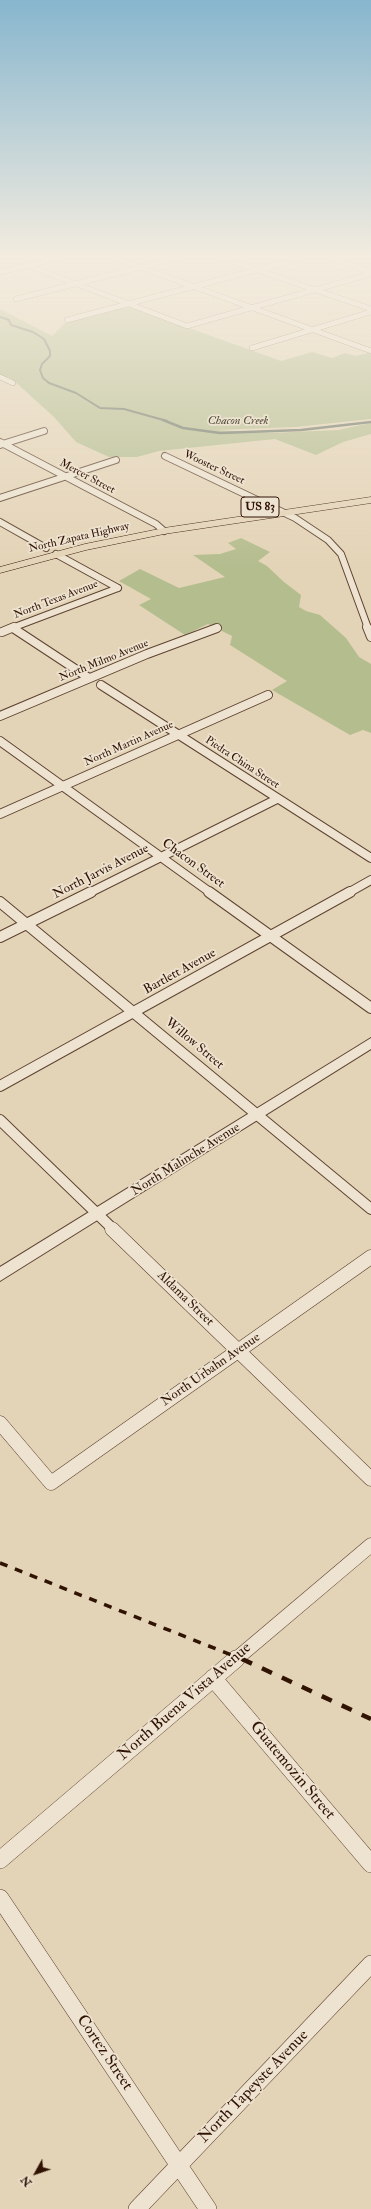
<!DOCTYPE html>
<style>
body{margin:0}
#map{position:relative;width:371px;height:2209px;overflow:hidden;background:#e4d4b7;font-family:"IM FELL Double Pica",serif}
canvas{display:block}
.north{position:absolute;left:16px;top:2153px;width:40px;height:40px;-webkit-text-stroke:3px #ede3d0;paint-order:stroke;rotate:230deg;font-size:11px;font-weight:700;line-height:16px;text-align:center;color:#311304}
.north::after{content:'';display:block;margin:auto;width:14px;height:18px;background:#311304;clip-path:polygon(50% 0,100% 100%,50% 72%,0 100%)}
</style>
<div id="map">
<canvas width="371" height="2209"></canvas>
<div class="north">N</div>
</div>
<script>
const ctx = document.querySelector('canvas').getContext('2d');
ctx.lineJoin = 'round';
function fillPath(path, color) { ctx.fillStyle = color; ctx.fill(path, 'evenodd'); }
const poly = rows => new Path2D(rows.map(r => 'M' + r).join(''));
function strokePath(path, color, width, dash) { ctx.strokeStyle = color; ctx.lineWidth = width; ctx.lineCap = dash ? 'butt' : 'round'; ctx.setLineDash(dash || []); ctx.stroke(path); }
function label(font, color, halo, rows, align = 'center') {
  ctx.font = font + ' "IM FELL Double Pica",serif'; ctx.lineWidth = 3.5; ctx.setLineDash([]); ctx.textBaseline = 'middle'; ctx.strokeStyle = halo; ctx.fillStyle = color; for (const [text, x, y, turn = 0] of rows) {
    ctx.save(); ctx.translate(x, y); ctx.rotate((+turn || 0) * Math.PI / 180); ctx.textAlign = isNaN(turn) ? turn : align; if (halo) ctx.strokeText(text, 0, 0); ctx.fillText(text, 0, 0); ctx.restore();
  }
}
fillPath(poly([
 [128,306,281,361,312,352,332,358,345,353,356,356,368,353,371,354,371,419,295,427,216,430,271,433,338,430,371,423,371,434,343,442,316,455,275,439,159,451,137,457,109,457,76,442,54,417,12,379,0,374,0,309,52,336,65,323],
 [241,538,270,552,258,561,267,566,284,582,301,595,299,607,306,611,320,615,346,638,359,657,371,664,371,733,363,730,350,735,272,690,287,681,230,645,232,636,208,624,185,635,139,605,151,599,119,581,140,569,179,588,225,577,193,555,220,554,236,549,228,543]
]), '#b4bd8e');
strokePath(poly([
 [0,317,9,320,11,325,33,332,44,339,50,351,50,356,42,364,40,370,43,378,49,383,76,393,100,408,124,409,167,421]
]), '#6e7766', 2);
strokePath(poly([
 [163,420,183,428,220,433,301,430,371,422]
]), '#6e7766', 2.5);
const minorFar5 = poly([
 [115,258,371,351],
 [222,258,371,309],
 [328,258,371,272],
 [29,266,187,326,371,274],
 [0,272,59,258],
 [16,299,177,258],
 [67,320,302,258],
 [252,348,371,312],
 [0,377,13,383]
]);
const minorFar4 = poly([
 [0,442,156,524,164,531],
 [0,445,44,431],
 [165,456,295,518,328,540,341,554,368,628],
 [0,498,116,460],
 [0,522,46,548],
 [56,554,118,588],
 [12,628,118,588]
]);
const minorFar3 = poly([
 [367,627,371,637],
 [13,628,89,678],
 [2,632,14,627],
 [101,685,371,858],
 [0,716,147,654,217,628],
 [0,741,211,893],
 [0,814,268,695],
 [89,893,277,799],
 [348,893,371,880]
]);
const minorFar2 = poly([
 [209,892,371,1008],
 [0,902,371,1209],
 [0,937,91,892],
 [0,1086,350,892],
 [0,1120,114,1230]
]);
const minorFar1 = poly([
 [112,1229,371,1479],
 [0,1423,51,1483,371,1257],
 [235,1660,371,1545]
]);
const minor = poly([
 [213,1678,371,1864],
 [0,1860,236,1659],
 [0,1898,208,2209],
 [137,2209,371,1964]
]);
const tertiary = poly([
 [371,1038,371,1049,0,1281,0,1267,371,1038]
]);
const primary = poly([
 [371,497,371,503,164,534,86,550,0,573,0,567,85,544,164,528,371,497]
]);
strokePath(minorFar5, '#5e4331', 5.5);
strokePath(minorFar4, '#5e4331', 8);
strokePath(minorFar3, '#5e4331', 10);
strokePath(minorFar2, '#5e4331', 12);
strokePath(minorFar1, '#5e4331', 15);
strokePath(minor, '#5e4331', 18);
strokePath(tertiary, '#5e4331', 2);
strokePath(primary, '#311304', 1);
strokePath(minorFar5, '#ede3d0', 5);
strokePath(minorFar4, '#ede3d0', 6);
strokePath(minorFar3, '#ede3d0', 8);
strokePath(minorFar2, '#ede3d0', 10);
strokePath(minorFar1, '#ede3d0', 14);
strokePath(minor, '#ede3d0', 17);
fillPath(tertiary, '#ede3d0');
fillPath(primary, '#e4d4b7');
strokePath(poly([
 [0,1563,244,1660]
]), '#311304', 3.5, [8, 8]);
strokePath(poly([
 [242,1659,371,1719]
]), '#311304', 4.5, [11, 11]);
const sky = ctx.createLinearGradient(0, 0, 0, 568);
sky.addColorStop(0, '#87b6ce');
sky.addColorStop(0.45, '#f3ecdf');
sky.addColorStop(1, '#f3ecdf00');
ctx.fillStyle = sky;
ctx.fillRect(0, 0, 371, 568);
label('11px', '#311304', '#ede3d0', [
 ["Wooster Street",214,468,25],
 ["Mercer Street",87,477,28],
 ["North Zapata Highway",79,538,-13],
 ["North Texas Avenue",56,600,-21],
 ["North Milmo Avenue",104,661,-22],
 ["North Martin Avenue",129,744,-24],
 ["Piedra China Street",242,763,33]
]);
label('italic 12px', '#554d3d', '#ede3d0', [
 ["Chacon Creek",238,421]
]);
for (const [x, y, w] of [
 [260,507,38]
]) { const box = new Path2D(); box.roundRect(x - w / 2, y - 10, w, 20, 3); ctx.fillStyle = '#ede3d0'; ctx.fill(box); strokePath(box, '#311304', 1); }
label('bold 12px', '#311304', null, [
 ["US 83",260,507]
]);
label('13px', '#311304', '#ede3d0', [
 ["Chacon Street",193,864,36],
 ["North Jarvis Avenue",101,872,-27],
 ["Bartlett Avenue",180,972,-29],
 ["Willow Street",194,1044,40],
 ["North Malinche Avenue",186,1160,-32],
 ["Aldama Street",185,1299,44],
 ["North Urbahn Avenue",211,1370,-35]
]);
label('16px', '#311304', '#ede3d0', [
 ["North Buena Vista Avenue",185,1702,-41],
 ["Guatemozin Street",292,1771,50],
 ["Cortez Street",104,2053,56],
 ["North Tapeyste Avenue",254,2087,-46]
]);
</script>
